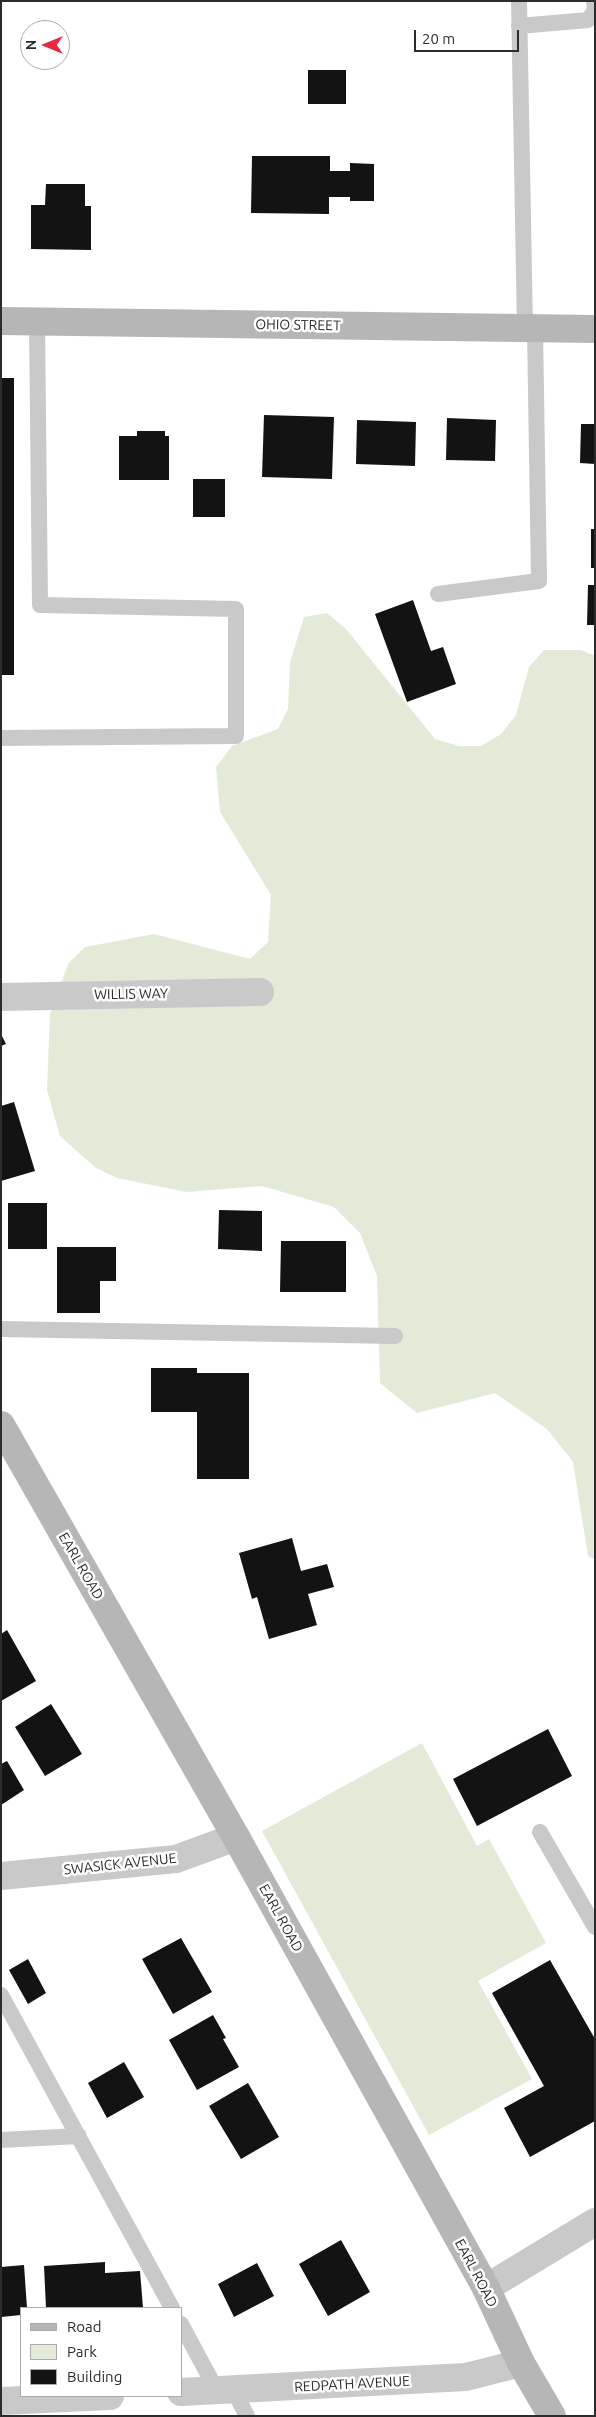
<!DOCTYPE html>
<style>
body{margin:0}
#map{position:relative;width:596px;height:2417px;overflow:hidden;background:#fff;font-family:Ubuntu,sans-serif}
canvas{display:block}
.frame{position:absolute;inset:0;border:2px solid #2c2c2c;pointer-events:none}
.legend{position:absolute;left:20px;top:2307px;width:162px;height:90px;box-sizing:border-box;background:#fff;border:1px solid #ababab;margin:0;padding:6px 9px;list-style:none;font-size:15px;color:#2c2c2c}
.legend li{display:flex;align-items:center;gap:10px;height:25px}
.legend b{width:25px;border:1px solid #ababab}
.north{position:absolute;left:20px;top:20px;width:50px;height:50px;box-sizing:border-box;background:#fff;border:1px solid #ababab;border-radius:50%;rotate:270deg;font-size:14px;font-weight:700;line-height:20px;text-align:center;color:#2c2c2c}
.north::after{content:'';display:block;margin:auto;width:18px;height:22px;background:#e72a41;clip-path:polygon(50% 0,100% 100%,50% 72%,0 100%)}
.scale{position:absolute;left:414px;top:30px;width:105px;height:22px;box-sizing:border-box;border:2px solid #2c2c2c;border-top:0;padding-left:6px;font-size:15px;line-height:18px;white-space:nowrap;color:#2c2c2c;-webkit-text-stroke:4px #fff;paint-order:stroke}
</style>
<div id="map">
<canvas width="596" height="2417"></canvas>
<div class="frame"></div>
<ul class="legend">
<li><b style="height:6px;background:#b6b6b6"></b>Road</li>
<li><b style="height:14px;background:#e3ead8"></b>Park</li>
<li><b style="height:14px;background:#131313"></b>Building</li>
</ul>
<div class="north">N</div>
<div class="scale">20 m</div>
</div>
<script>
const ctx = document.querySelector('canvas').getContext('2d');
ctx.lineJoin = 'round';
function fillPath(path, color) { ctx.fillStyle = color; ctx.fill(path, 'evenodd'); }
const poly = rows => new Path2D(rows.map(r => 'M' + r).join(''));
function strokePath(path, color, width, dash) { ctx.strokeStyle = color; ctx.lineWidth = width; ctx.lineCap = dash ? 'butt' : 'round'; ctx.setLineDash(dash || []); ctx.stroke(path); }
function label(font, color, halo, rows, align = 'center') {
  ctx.font = font + ' Ubuntu,sans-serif'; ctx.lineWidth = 5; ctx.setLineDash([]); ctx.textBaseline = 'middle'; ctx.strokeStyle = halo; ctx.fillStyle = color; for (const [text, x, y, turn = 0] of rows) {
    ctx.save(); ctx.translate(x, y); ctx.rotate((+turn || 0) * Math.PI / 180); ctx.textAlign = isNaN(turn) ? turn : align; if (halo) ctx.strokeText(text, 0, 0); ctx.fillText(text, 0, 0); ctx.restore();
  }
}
fillPath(poly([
 [327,613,346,629,435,739,459,746,481,746,501,734,516,715,529,667,544,650,581,650,595,656,595,1560,588,1556,573,1462,547,1429,495,1393,417,1413,380,1383,377,1276,360,1233,334,1207,262,1186,187,1192,117,1178,96,1168,60,1136,47,1090,50,1014,68,964,85,947,154,934,250,959,268,942,271,895,220,812,216,767,232,746,278,729,288,709,290,662,304,617],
 [422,1743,477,1846,489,1839,546,1943,478,1981,532,2079,429,2135,262,1831]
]), '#e3ead8');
fillPath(poly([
 [308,70,346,70,346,104,308,104],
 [252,156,330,156,330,171,350,171,350,163,374,164,374,201,350,201,350,197,329,197,329,214,251,213],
 [46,184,85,184,85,206,91,206,91,250,31,249,31,205,45,205],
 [1,378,14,378,14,675,1,675],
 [264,415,334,417,332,479,262,477],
 [447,418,496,420,495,461,446,460],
 [357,420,416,422,415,466,356,464],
 [581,424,595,424,595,464,580,463],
 [137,431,165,431,165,436,169,436,169,480,119,480,119,436,137,436],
 [193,479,225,479,225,517,193,517],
 [591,529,595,529,595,568,591,568],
 [588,585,595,585,595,625,587,625],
 [413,600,431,651,443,647,456,684,407,702,375,614],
 [1,1034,6,1044,1,1046],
 [14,1102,35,1171,1,1181,1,1106],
 [8,1203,47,1203,47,1249,8,1249],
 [219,1210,262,1211,262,1251,218,1249],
 [281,1241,346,1241,346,1292,280,1292],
 [57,1247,116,1247,116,1281,100,1281,100,1313,57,1313],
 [151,1368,197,1368,197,1373,249,1373,249,1479,197,1479,197,1412,151,1412],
 [292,1538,301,1571,327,1564,334,1587,308,1594,317,1625,269,1639,257,1597,252,1599,239,1553],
 [7,1630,36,1681,1,1701,1,1634],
 [51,1704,82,1754,45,1776,15,1727],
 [548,1729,572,1776,477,1826,453,1779],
 [7,1761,24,1790,1,1805,1,1764],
 [181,1938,212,1992,173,2014,142,1959],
 [28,1959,46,1993,28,2004,9,1970],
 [550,1960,595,2039,595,2121,530,2157,504,2108,544,2086,492,1993],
 [213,2015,226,2038,223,2039,239,2067,197,2090,169,2040],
 [124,2062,144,2097,107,2118,88,2083],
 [248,2083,279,2137,241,2159,209,2106],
 [341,2240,370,2292,328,2316,299,2264],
 [105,2262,105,2273,140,2271,143,2308,46,2308,44,2266],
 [257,2263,274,2296,234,2317,218,2284],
 [24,2265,27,2308,21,2308,21,2315,1,2317,1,2267]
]), '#131313');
strokePath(poly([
 [519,1,525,328],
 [519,26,588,20,595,10,594,1],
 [438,594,539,581,535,328],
 [1,738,236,736,236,609,40,605,37,322],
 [1,1329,395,1336],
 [540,1832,595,1927],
 [1,1995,172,2308],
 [1,2140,79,2136],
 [181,2324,217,2391],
 [234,2391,247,2416]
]), '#c9c9c9', 16);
strokePath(poly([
 [1,997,260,992],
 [1,1876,176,1859,236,1837],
 [486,2288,595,2222],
 [181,2392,466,2377,521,2363],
 [1,2401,110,2396]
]), '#c9c9c9', 28);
strokePath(poly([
 [1,321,595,329],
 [1,1425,236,1837,486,2288,521,2363,552,2416]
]), '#b6b6b6', 28);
label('14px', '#2c2c2c', '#fff', [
 ["OHIO STREET",298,325,1],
 ["WILLIS WAY",131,994,-1],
 ["EARL ROAD",81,1566,60],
 ["SWASICK AVENUE",120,1864,-6],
 ["EARL ROAD",281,1918,61],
 ["EARL ROAD",476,2273,62],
 ["REDPATH AVENUE",352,2384,-3]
]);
</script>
